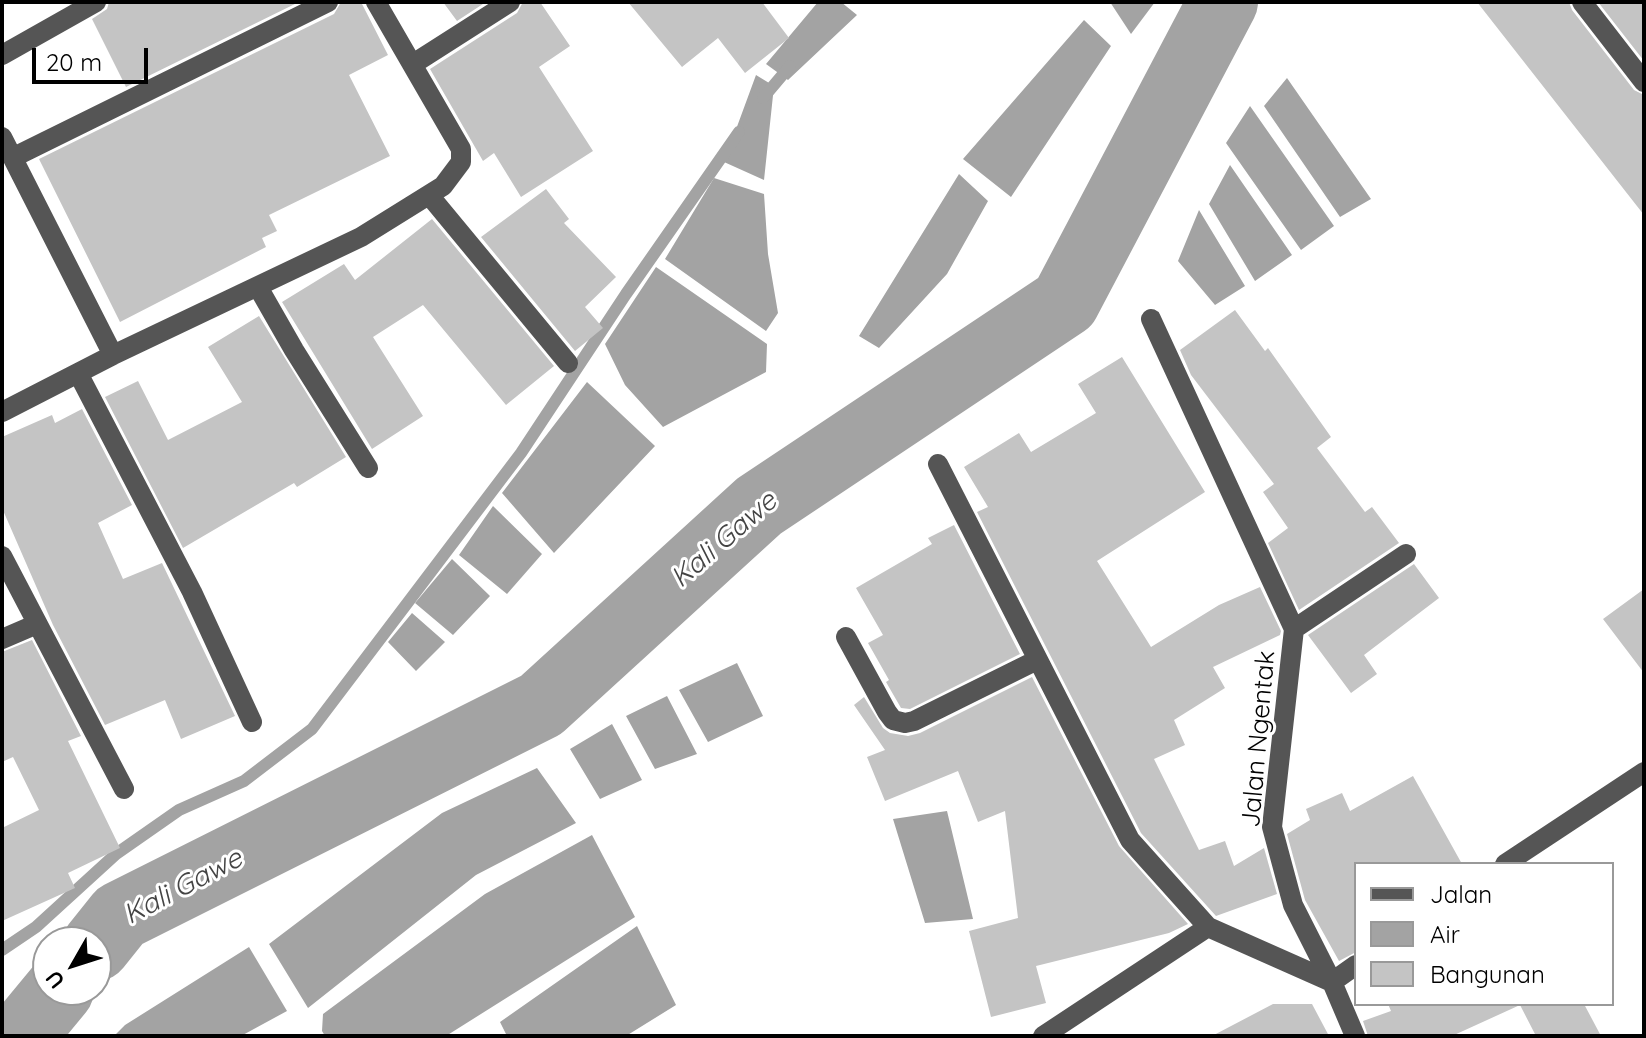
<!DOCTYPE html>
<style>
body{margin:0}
#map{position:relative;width:1646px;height:1038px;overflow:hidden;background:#fff;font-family:Quicksand,sans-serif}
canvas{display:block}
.frame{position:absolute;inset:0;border:4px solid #000;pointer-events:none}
.legend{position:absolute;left:1354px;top:862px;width:260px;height:144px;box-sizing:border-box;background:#fff;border:2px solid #999;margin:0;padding:10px 14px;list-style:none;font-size:24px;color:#000}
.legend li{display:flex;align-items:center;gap:16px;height:40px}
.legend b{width:40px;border:2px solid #999}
.north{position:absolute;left:32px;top:926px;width:80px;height:80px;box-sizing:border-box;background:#fff;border:2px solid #999;border-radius:50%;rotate:231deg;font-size:22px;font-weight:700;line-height:32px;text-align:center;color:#000}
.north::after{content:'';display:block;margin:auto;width:28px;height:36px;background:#000;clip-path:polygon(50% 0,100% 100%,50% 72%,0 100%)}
.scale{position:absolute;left:32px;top:48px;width:116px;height:36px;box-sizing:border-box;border:4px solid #000;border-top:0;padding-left:10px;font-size:24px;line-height:28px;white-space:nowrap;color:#000;-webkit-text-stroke:6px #fff;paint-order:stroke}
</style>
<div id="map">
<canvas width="1646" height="1038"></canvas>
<div class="frame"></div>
<ul class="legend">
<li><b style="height:10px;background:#555"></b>Jalan</li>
<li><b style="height:22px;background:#a3a3a3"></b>Air</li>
<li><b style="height:22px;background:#c4c4c4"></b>Bangunan</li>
</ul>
<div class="north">U</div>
<div class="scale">20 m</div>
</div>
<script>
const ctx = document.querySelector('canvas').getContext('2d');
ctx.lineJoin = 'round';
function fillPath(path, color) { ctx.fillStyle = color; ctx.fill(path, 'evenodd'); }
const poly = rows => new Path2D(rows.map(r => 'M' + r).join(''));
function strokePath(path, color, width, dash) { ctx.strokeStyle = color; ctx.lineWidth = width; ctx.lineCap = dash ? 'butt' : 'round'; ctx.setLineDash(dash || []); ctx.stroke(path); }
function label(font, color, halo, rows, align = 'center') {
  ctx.font = font + ' Quicksand,sans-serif'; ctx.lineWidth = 6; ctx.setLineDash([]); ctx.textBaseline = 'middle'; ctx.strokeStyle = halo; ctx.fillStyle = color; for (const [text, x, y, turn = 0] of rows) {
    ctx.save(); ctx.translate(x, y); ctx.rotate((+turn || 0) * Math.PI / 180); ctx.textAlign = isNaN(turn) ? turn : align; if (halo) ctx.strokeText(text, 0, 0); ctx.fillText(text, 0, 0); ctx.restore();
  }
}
fillPath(poly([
 [818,2,841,2,857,15,788,80,766,64],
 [1110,2,1155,2,1131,34],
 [1084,20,1111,46,1011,197,963,159],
 [756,75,774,86,764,180,724,162],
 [1287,78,1371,199,1340,217,1264,106],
 [1250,106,1334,226,1301,250,1226,143],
 [1230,165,1292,255,1255,281,1209,204],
 [959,174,988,201,947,274,879,348,859,336],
 [714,178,764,194,768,254,778,313,766,331,665,259],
 [1199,210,1245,286,1215,305,1178,261],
 [656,267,767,344,766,372,663,427,625,385,605,344],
 [587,382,655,446,554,553,502,493],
 [493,506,542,554,507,594,459,555],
 [452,559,490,596,453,635,415,603],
 [412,613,445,642,416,671,388,642],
 [737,663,763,716,708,742,679,690],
 [667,696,697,754,655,769,626,716],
 [612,724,642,780,600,799,570,749],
 [537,768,576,823,476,875,308,1008,269,944,442,813],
 [947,811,973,919,925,923,893,819],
 [592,835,635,917,446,1036,325,1036,322,1031,323,1014,485,894],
 [637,926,676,1005,626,1036,507,1036,500,1022],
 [249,947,287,1011,241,1036,114,1036,125,1025]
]), '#a3a3a3');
strokePath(poly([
 [763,98,790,66],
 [2,950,36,927,116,854,179,810,244,781,312,729,521,453,626,294,739,132]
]), '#a3a3a3', 12);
strokePath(poly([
 [96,946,120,916,541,705,759,506,1065,302,1223,2],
 [21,1036,59,990]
]), '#a3a3a3', 70);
fillPath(poly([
 [109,2,299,2,126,87,92,19,107,9],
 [341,2,361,2,388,55,349,75,390,156,269,215,277,231,262,238,266,247,120,322,39,159,334,14],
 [443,2,486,2,457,21],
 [523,2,540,2,570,46,539,67,593,151,521,197,494,153,483,161,430,69,517,13],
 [628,2,762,2,789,38,745,73,718,38,682,67],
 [1477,2,1569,2,1572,10,1634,90,1644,95,1644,215],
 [1598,2,1644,2,1644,61],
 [546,189,569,219,564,223,616,277,585,307,603,328,575,351,481,237],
 [432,219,554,366,506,405,423,305,373,337,423,416,372,449,282,302,344,264,355,280],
 [1235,310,1265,351,1268,348,1331,437,1317,448,1365,512,1372,507,1399,543,1299,610,1268,543,1288,528,1263,492,1274,484,1191,375,1180,350],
 [259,316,346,457,297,487,294,483,183,548,105,397,138,381,168,440,242,402,208,347],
 [1122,357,1205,492,1097,561,1151,647,1219,605,1260,587,1281,631,1280,635,1213,667,1225,688,1174,720,1185,745,1154,759,1199,850,1225,841,1234,866,1264,848,1277,894,1216,916,1141,833,977,512,988,507,964,467,1019,433,1031,452,1096,413,1078,384],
 [82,409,132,505,98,523,123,579,162,563,235,716,181,739,165,700,105,725,53,625,2,508,2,437,52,415,55,423],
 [954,525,1020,654,910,709,901,708,886,682,889,680,868,643,883,635,856,588,932,544,928,538],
 [1414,564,1439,598,1364,655,1377,674,1351,693,1308,635],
 [1644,589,1644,673,1603,619],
 [32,640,81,736,68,741,120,848,68,873,75,888,2,921,2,828,39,810,13,757,2,762,2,652],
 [1032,677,1119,846,1188,924,1169,933,1036,966,1046,1003,991,1017,969,931,1018,918,1005,811,978,822,958,771,885,801,867,757,885,750,854,705,864,697,883,728,890,733,908,736,920,733],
 [1413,776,1462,864,1356,864,1356,952,1339,961,1305,900,1287,834,1310,820,1306,809,1342,793,1350,811],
 [1273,1004,1312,1004,1329,1036,1212,1036],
 [1388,1004,1584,1004,1601,1036,1536,1036,1520,1005,1452,1036,1368,1036,1363,1021,1391,1011]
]), '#c4c4c4');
strokePath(poly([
 [1582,2,1644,82],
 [2,55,96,2],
 [413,64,510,2],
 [2,137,113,355],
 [14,157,328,2],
 [429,195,568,363],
 [258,287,294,350,368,468],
 [1151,319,1294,629,1272,827,1293,905,1332,982,1355,1036],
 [79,375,192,592,252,722],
 [2,412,113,355,361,237,443,186,461,162,461,149,376,2],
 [938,464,1130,840,1208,927],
 [2,556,124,789],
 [1294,629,1406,554],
 [846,637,887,712,893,720,905,723,914,721,1037,660],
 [2,639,37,624],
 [1505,864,1644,772],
 [1043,1036,1208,927,1332,982,1356,965]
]), '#555', 20);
label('26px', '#000', '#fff', [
 ["Jalan Ngentak",1259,739,-85]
]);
label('italic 28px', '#444', '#fff', [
 ["Kali Gawe",724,540,-41],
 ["Kali Gawe",183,887,-28]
]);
</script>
